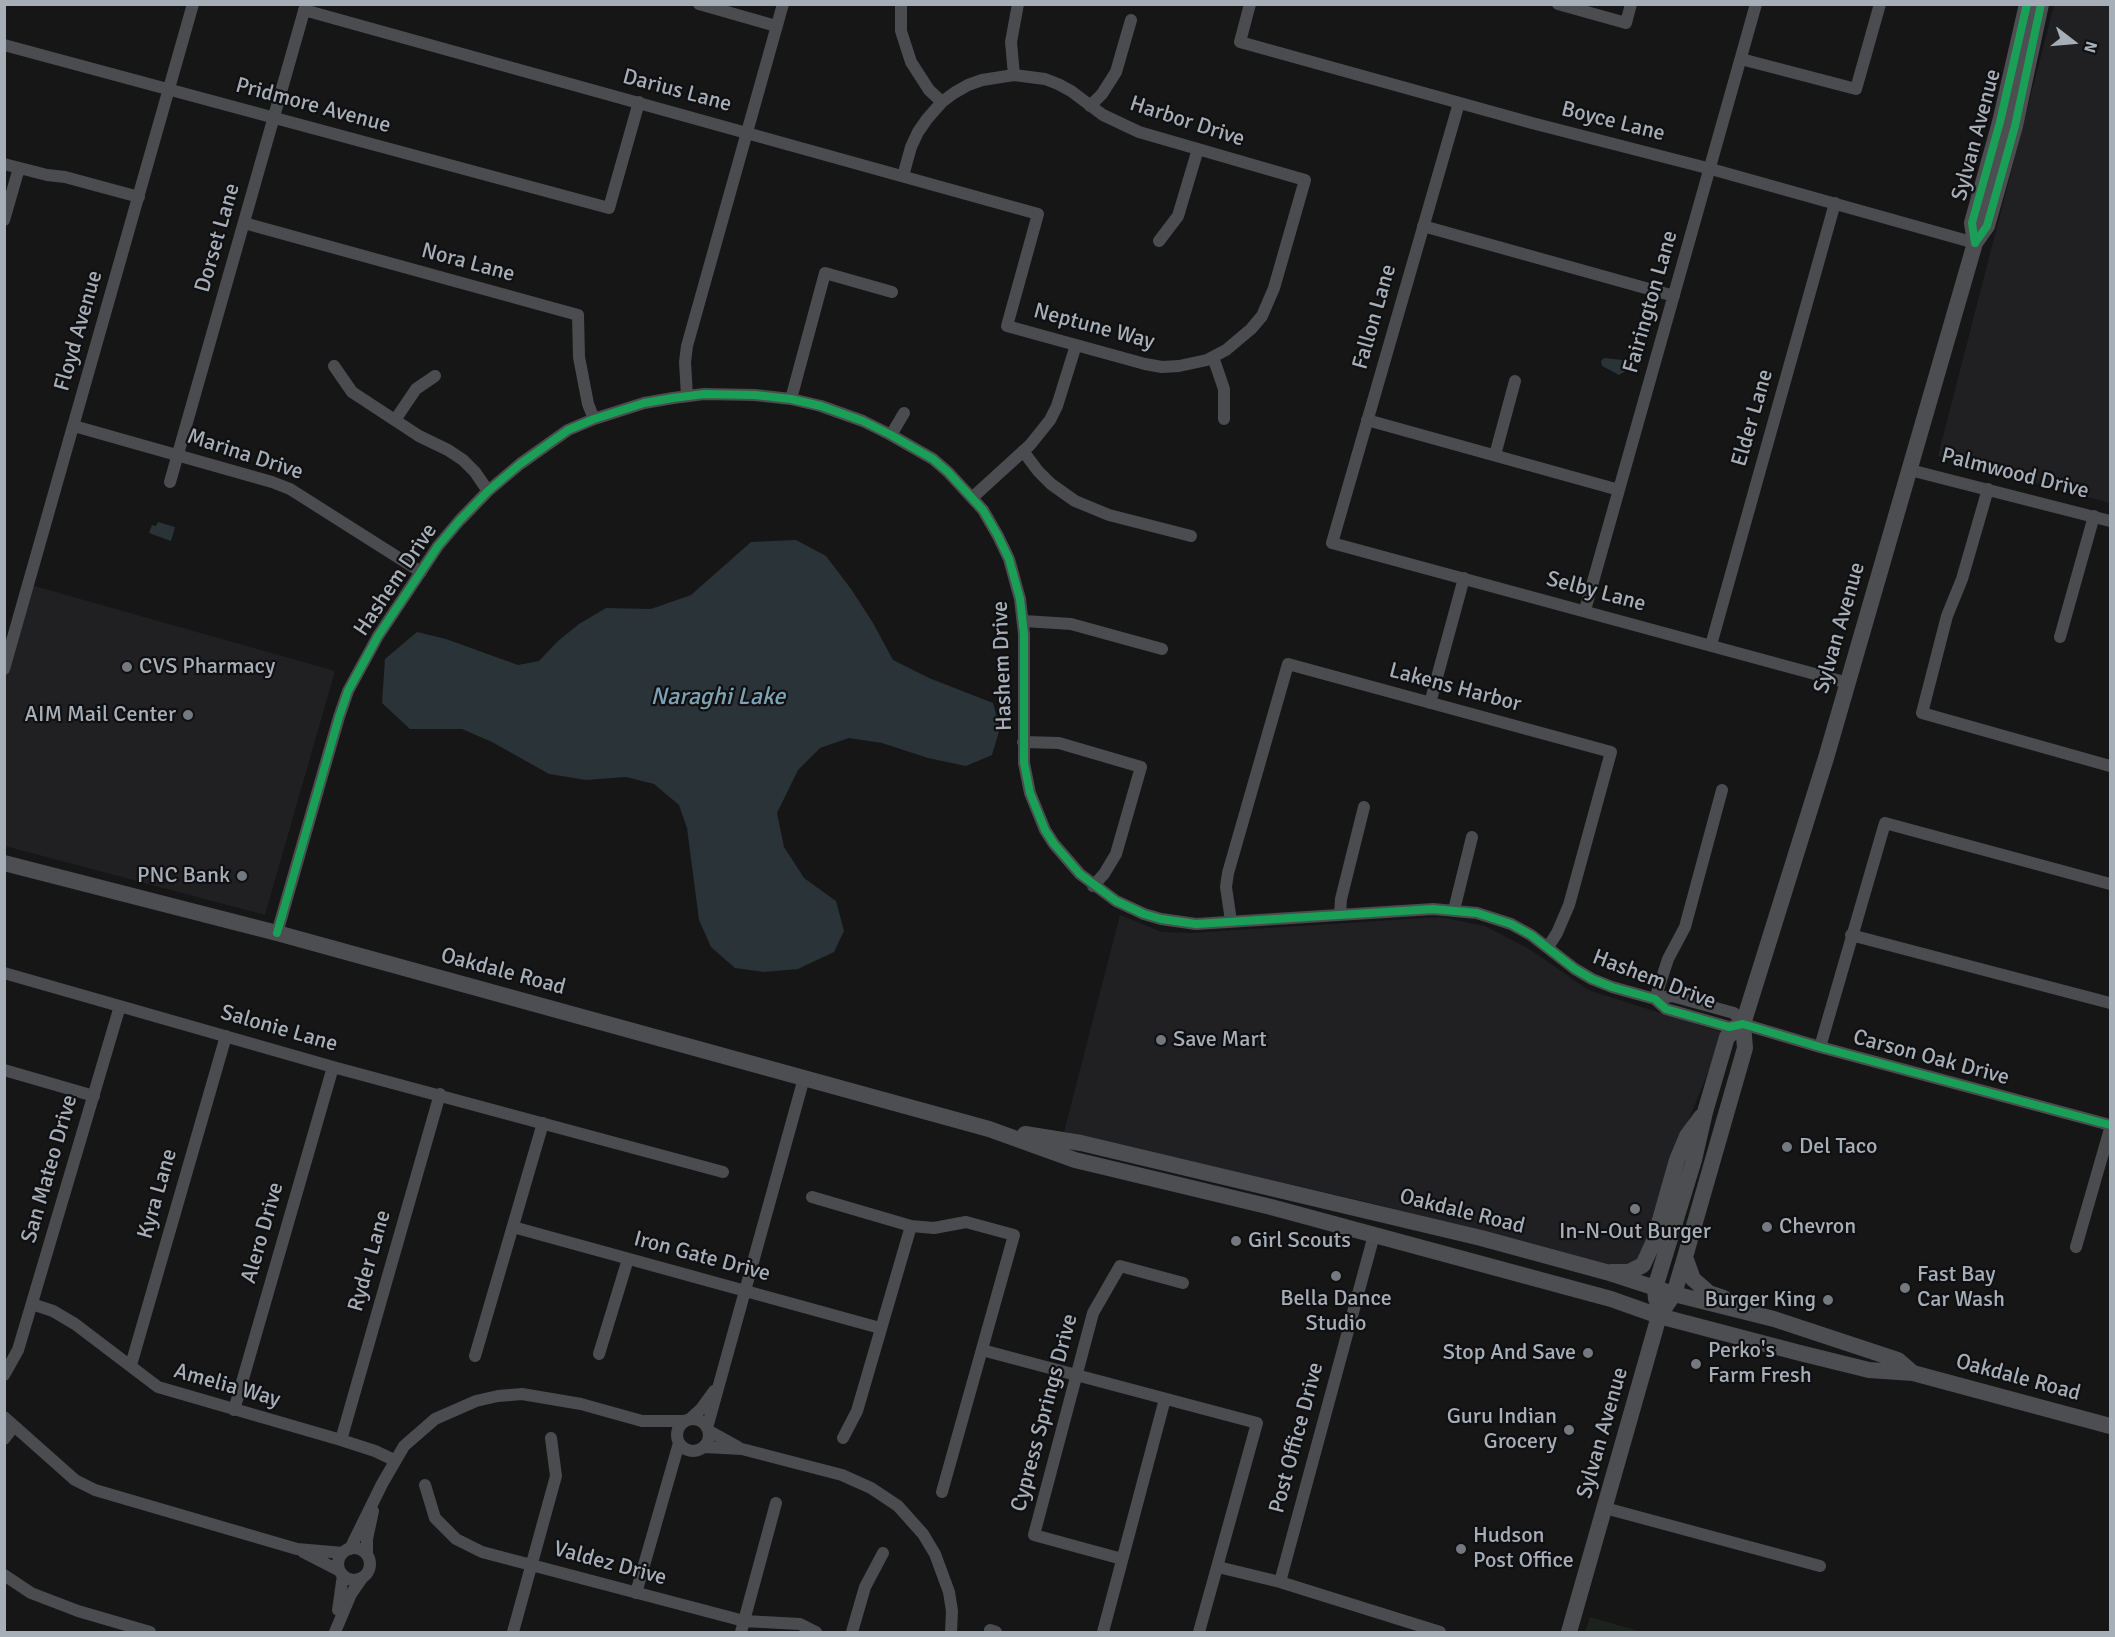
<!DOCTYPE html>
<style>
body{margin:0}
#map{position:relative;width:2115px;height:1637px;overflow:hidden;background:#161616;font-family:Signika,sans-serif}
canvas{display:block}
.frame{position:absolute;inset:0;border:6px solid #a6aeb8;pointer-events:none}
.north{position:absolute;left:2043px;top:12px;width:60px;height:60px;-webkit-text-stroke:4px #101012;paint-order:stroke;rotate:106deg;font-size:16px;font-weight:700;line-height:24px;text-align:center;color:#a6aeb8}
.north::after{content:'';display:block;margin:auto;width:21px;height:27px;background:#a6aeb8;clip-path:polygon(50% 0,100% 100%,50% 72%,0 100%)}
</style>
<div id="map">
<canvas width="2115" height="1637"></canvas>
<div class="frame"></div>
<div class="north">N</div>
</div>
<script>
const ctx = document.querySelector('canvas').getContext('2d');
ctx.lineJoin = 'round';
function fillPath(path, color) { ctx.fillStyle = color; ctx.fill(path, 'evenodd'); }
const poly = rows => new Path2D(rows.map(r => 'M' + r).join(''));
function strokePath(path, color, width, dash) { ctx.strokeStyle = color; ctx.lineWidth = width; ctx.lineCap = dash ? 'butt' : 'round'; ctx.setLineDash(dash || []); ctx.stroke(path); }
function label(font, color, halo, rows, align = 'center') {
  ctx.font = font + ' Signika,sans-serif'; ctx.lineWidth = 4.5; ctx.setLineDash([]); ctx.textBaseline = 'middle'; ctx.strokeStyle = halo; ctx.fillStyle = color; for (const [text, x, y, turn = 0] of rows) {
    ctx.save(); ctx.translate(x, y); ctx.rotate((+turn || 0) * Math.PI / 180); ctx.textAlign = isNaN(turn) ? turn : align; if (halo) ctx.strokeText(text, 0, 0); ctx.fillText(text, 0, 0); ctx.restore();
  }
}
fillPath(poly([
 [2054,5,2110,5,2110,503,1938,456],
 [31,585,335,671,265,915,5,846,4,677],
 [1120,915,1162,932,1191,933,1440,917,1485,926,1531,950,1588,990,1724,1033,1687,1124,1641,1274,1363,1201,1064,1132]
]), '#202022');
fillPath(poly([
 [1590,1617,1642,1632,1585,1632]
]), '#1c231c');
fillPath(poly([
 [1604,358,1623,360,1626,364,1626,371,1619,375,1602,366,1601,361],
 [158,522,175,527,171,541,149,533,152,525,156,526],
 [796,540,826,556,851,589,873,623,893,660,929,678,993,703,1000,728,992,755,966,766,928,758,882,743,849,738,820,748,798,770,777,813,784,847,804,878,836,901,844,931,834,952,798,969,764,972,735,968,711,947,699,920,687,828,679,805,654,784,626,777,586,780,549,774,492,742,462,729,410,729,382,703,385,659,417,632,446,639,518,665,539,661,558,641,579,624,606,608,651,609,691,595,751,542]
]), '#293338');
strokePath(poly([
 [699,4,776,26],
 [901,4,901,31,911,62,929,90,942,102],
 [1250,4,1240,42,1532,123,1711,169,1975,243],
 [1558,4,1626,23,1631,4],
 [304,10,1038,214,1007,326,1145,364,1162,367,1179,366,1207,360,1226,350,1251,329,1262,316,1274,288,1305,180,1139,132,1103,115,1071,91,1058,84,1045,79,1014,75,982,80,968,85,954,93,942,102,927,119,918,132,911,147,903,176],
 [4,45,609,208,639,102],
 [1741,59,1856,89,1880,4],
 [1014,75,1011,42,1018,4],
 [1459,103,1332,543,1848,683],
 [1090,106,1102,94,1116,72,1131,20],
 [4,164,47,175,65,177,139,197],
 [4,220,19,168],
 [244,223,578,315,579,357,588,404,594,419],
 [1423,226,1674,296],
 [1159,241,1178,216,1198,149],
 [1213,357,1224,389,1224,419],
 [334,366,352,392,419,436,448,450,463,460,475,472,488,491],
 [687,396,685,362,687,346,783,4],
 [791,399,825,273,892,292],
 [395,420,416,389,435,376],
 [1367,420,1619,490],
 [74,426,272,482,290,489,421,572],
 [891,435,904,413],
 [1023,451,1038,471,1051,484,1075,501,1109,515,1191,536],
 [1495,455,1515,381],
 [1910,470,2110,521],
 [170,482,306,4],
 [1988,489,1962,579,1947,616,1922,713,2110,766],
 [973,497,1030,445,1050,420,1057,406,1076,345],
 [1585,610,1756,4],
 [1024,621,1071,624,1162,649],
 [2060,637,2094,516],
 [1711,645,1835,203],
 [4,669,193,4],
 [1430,703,1464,578],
 [1023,742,1059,743,1141,767,1116,854,1104,874,1093,886],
 [1454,910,1472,837],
 [1340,915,1341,899,1364,807],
 [1231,921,1226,887,1228,873,1288,664,1611,752,1569,905,1557,933,1548,947],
 [277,933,339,717,348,691,378,636,438,546,459,521,488,491,520,464,568,430,594,419,644,403,673,398,704,394,755,395,791,399,821,406,863,421,891,435,933,459,948,472,983,510,998,536,1009,559,1020,599,1024,634,1024,763,1030,793,1045,830,1054,844,1080,874,1116,901,1144,914,1161,919,1196,924,1433,909,1477,913,1511,924,1531,935,1575,969,1592,979,1612,987,1655,999,1666,1009,1729,1027,1743,1024,1820,1047,2110,1125],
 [1851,935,2110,1003],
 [4,973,333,1067,723,1172],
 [1655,999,1668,959,1685,927,1722,790],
 [1655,999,1672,996,1734,1013,1743,1024],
 [1820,1047,1885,823,2110,884],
 [4,1070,94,1096],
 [812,1197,911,1226,934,1228,966,1222,1014,1235,942,1492],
 [513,1227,880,1328],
 [2076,1247,2110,1129],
 [32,1304,53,1311,75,1324,158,1387,341,1440,375,1451,394,1460],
 [982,1350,1257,1423,1199,1632],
 [599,1354,628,1259],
 [475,1356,543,1123],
 [131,1365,226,1036],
 [4,1375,18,1350,120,1006],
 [234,1410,333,1067],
 [4,1417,75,1480,95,1490,297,1549,343,1553],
 [690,1419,701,1409,714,1391],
 '677 1435a16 16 0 1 1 32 0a16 16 0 1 1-32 0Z',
 [707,1428,804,1078],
 [709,1431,738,1447],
 [843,1438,857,1411,911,1226],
 [4,1439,14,1426],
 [341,1440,440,1094],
 [704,1447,742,1449,842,1475,871,1488,898,1506,923,1534,935,1554,949,1592,952,1611,951,1632],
 [425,1485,435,1518,456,1539,482,1552,744,1621,800,1624,816,1632],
 [1605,1508,1820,1566],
 '338 1564a16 16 0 1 1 32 0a16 16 0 1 1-32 0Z',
 [350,1549,382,1484,404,1446,435,1419,476,1401,498,1396,522,1394,581,1404,642,1421,685,1421],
 [303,1552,340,1571],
 [367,1555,367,1539,373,1511],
 [1122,1559,1034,1535,1093,1313,1120,1266,1183,1283],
 [1218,1567,1280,1582,1440,1632],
 [4,1575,31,1593,78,1611,150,1632],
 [1280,1582,1374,1235],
 [636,1593,679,1443],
 [338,1610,343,1575],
 [990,1630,996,1632],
 [335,1632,351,1594,362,1578],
 [513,1632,556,1476,551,1438],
 [741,1632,776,1503],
 [852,1632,865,1587,883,1553],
 [1103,1632,1165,1399]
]), '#4a4c4f', 12);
strokePath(poly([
 [1975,243,1972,223,2000,122,2027,4],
 [4,863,277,933,989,1129,1075,1160,1271,1207,1611,1299,1659,1316,1800,1353,1869,1370,1913,1373,2110,1426],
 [1025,1134,1081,1143,1481,1238,1606,1272,1674,1294,1774,1319,1898,1360,1913,1373],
 [1685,1257,1693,1279,1709,1293,1724,1298],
 [1611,1272,1629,1272,1643,1265,1654,1241,1677,1160,1687,1136,1701,1117],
 [1656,1299,1655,1288,1694,1160,1705,1112,1727,1037,1743,1024],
 [1569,1632,1659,1316,1674,1294,1685,1257,1745,1048,1743,1024,1826,758,1975,243,1987,226,2015,126,2041,4]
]), '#4c4e51', 16);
strokePath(poly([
 [1975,243,1987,226,2015,126,2041,4],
 [1975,243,1972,223,2000,122,2027,4],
 [277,933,339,717,348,691,378,636,438,546,459,521,488,491,520,464,568,430,594,419,644,403,673,398,704,394,755,395,791,399,821,406,863,421,891,435,933,459,948,472,983,510,998,536,1009,559,1020,599,1024,634,1024,763,1030,793,1045,830,1054,844,1080,874,1116,901,1144,914,1161,919,1196,924,1433,909,1477,913,1511,924,1531,935,1575,969,1592,979,1612,987,1655,999,1666,1009,1729,1027,1743,1024,1820,1047,2110,1125]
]), '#1a9f57', 8);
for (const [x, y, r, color] of [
 [127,667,6,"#74797f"],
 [188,715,6,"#74797f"],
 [242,876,6,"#74797f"],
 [1161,1040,6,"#74797f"],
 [1787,1147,6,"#74797f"],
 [1635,1209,6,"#74797f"],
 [1767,1227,6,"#74797f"],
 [1236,1241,6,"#74797f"],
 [1336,1276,6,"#74797f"],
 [1905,1288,6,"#74797f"],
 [1828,1300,6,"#74797f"],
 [1588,1353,6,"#74797f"],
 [1696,1364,6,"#74797f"],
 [1569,1430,6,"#74797f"],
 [1461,1549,6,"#74797f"]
]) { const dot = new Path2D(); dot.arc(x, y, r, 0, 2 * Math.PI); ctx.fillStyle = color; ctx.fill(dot); strokePath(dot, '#101012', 2); }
label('22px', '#a6aeb8', '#101012', [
 ["Darius Lane",677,91,15],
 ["Pridmore Avenue",313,106,15],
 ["Harbor Drive",1187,122,18],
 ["Boyce Lane",1613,122,14],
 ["Sylvan Avenue",1977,135,-75],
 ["Dorset Lane",218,238,-74],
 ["Nora Lane",468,263,15],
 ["Fairington Lane",1651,302,-74],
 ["Fallon Lane",1375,317,-74],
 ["Neptune Way",1094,327,15],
 ["Floyd Avenue",79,331,-74],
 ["Elder Lane",1753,418,-74],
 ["Marina Drive",245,455,18],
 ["Palmwood Drive",2015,474,14],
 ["Hashem Drive",396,580,-56],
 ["Selby Lane",1596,592,15],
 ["Sylvan Avenue",1840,628,-74],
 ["Hashem Drive",1003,666,-92],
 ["Lakens Harbor",1455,688,15],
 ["Oakdale Road",503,972,15],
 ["Hashem Drive",1654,980,21],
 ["Salonie Lane",279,1029,16],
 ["Carson Oak Drive",1931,1058,15],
 ["San Mateo Drive",50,1169,-74],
 ["Kyra Lane",158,1194,-74],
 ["Oakdale Road",1462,1212,14],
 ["Alero Drive",263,1233,-74],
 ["Iron Gate Drive",702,1257,15],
 ["Ryder Lane",370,1261,-74],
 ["Oakdale Road",2018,1378,15],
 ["Amelia Way",227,1386,16],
 ["Cypress Springs Drive",1045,1413,-75],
 ["Sylvan Avenue",1603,1433,-74],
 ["Post Office Drive",1297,1438,-75],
 ["Valdez Drive",610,1564,15]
]);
label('22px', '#a6aeb8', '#101012', [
 ["CVS Pharmacy",139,667],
 ["AIM Mail Center",176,715,"right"],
 ["PNC Bank",230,876,"right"],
 ["Save Mart",1173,1040],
 ["Del Taco",1799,1147],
 ["Chevron",1779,1227],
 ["In-N-Out Burger",1635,1232,"center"],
 ["Girl Scouts",1248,1241],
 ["Fast Bay",1917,1275],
 ["Car Wash",1917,1300],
 ["Bella Dance",1336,1299,"center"],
 ["Studio",1336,1324,"center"],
 ["Burger King",1816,1300,"right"],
 ["Perko's",1708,1351],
 ["Farm Fresh",1708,1376],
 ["Stop And Save",1576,1353,"right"],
 ["Guru Indian",1557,1417,"right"],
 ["Grocery",1557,1442,"right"],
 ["Hudson",1473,1536],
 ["Post Office",1473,1561]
], 'left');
label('italic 24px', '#7ca2b4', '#101012', [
 ["Naraghi Lake",718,698]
]);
</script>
